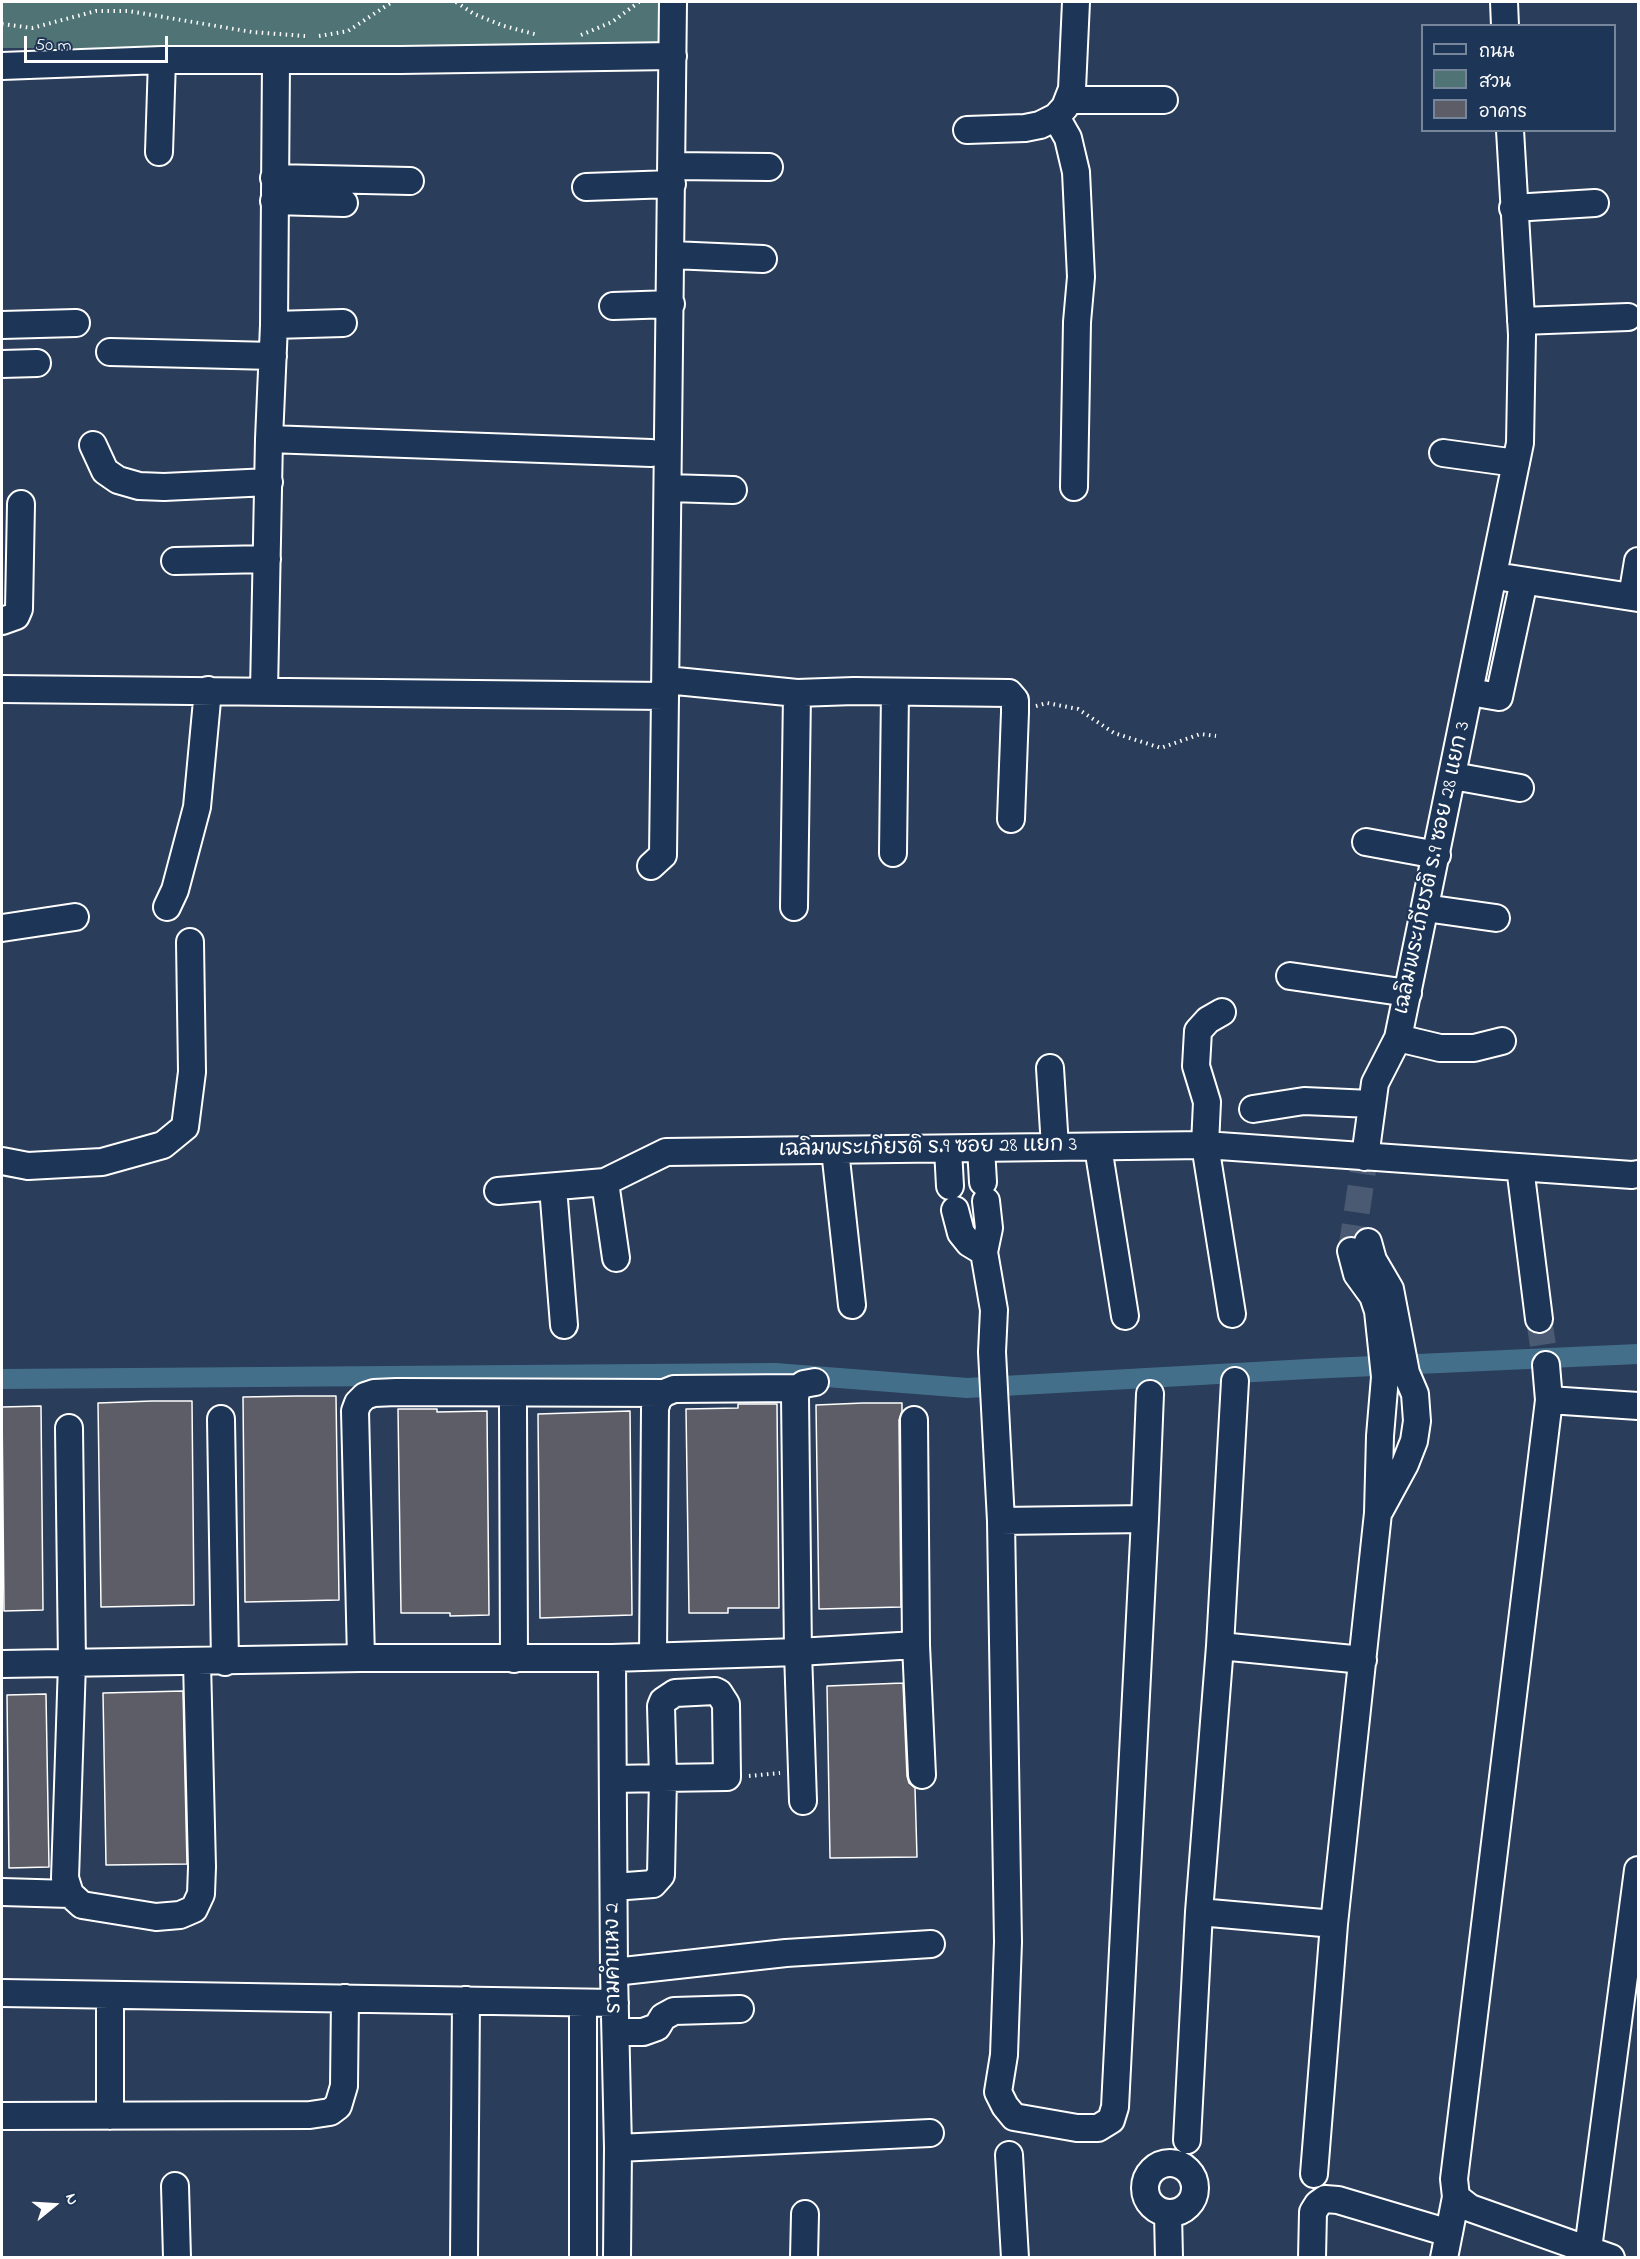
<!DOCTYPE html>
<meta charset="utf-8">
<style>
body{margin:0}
#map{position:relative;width:1640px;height:2259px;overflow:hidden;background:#2a3d5a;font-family:"Indie Flower","Playpen Sans Thai",sans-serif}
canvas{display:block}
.frame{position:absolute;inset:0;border:3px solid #fff;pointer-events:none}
.legend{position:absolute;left:1421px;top:24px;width:195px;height:108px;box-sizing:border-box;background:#1d3557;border:2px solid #77869a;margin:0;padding:8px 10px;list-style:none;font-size:18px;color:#fff}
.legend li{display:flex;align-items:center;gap:12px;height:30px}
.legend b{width:30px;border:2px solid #77869a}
.north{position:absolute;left:24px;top:2175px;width:60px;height:60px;-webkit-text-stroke:4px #1d3557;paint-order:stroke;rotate:72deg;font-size:16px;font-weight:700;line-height:24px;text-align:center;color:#fff}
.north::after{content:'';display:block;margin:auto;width:21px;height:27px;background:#fff;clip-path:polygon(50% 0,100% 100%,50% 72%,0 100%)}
.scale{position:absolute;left:24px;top:36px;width:144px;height:27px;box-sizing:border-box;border:3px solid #fff;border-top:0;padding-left:8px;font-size:18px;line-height:21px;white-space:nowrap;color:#fff;-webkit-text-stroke:4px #1d3557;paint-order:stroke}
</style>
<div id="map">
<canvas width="1640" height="2259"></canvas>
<div class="frame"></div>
<ul class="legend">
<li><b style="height:8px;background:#1d3557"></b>ถนน</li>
<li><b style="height:16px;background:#507475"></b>สวน</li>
<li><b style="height:16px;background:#5d5d68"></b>อาคาร</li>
</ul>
<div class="north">N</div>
<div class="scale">50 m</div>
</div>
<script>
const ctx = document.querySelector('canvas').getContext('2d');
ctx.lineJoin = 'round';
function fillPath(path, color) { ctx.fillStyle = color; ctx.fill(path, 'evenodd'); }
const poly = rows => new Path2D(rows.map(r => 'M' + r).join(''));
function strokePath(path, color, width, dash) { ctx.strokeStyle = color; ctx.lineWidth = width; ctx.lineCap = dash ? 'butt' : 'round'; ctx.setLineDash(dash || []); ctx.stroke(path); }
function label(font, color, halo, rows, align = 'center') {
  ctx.font = font + ' "Indie Flower","Playpen Sans Thai",sans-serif'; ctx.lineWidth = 4.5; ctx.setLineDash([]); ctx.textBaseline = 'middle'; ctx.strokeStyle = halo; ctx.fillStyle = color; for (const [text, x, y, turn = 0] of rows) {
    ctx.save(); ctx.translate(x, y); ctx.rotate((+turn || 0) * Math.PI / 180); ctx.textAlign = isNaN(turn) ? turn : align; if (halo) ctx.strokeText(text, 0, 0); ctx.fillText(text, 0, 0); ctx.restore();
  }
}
fillPath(poly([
 [2,2,671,2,671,48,2,48]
]), '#507475');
strokePath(poly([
 [2,1379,775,1373,967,1388,1308,1369,1638,1354]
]), '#446f8a', 20);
const building = poly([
 [297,1396,336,1396,339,1600,245,1602,243,1397,297,1396],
 [152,1401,192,1401,194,1605,101,1607,98,1403,152,1401],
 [863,1403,902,1403,902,1411,899,1420,901,1607,819,1609,816,1405,863,1403],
 [738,1404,777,1404,779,1608,728,1608,728,1613,689,1613,686,1409,738,1408,738,1404],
 [41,1406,43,1610,4,1611,2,1407,41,1406],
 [398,1409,437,1409,437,1412,487,1411,489,1615,450,1616,450,1613,401,1613,398,1409],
 [630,1411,632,1615,540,1618,538,1414,630,1411],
 [903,1683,907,1776,909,1783,915,1788,917,1857,830,1858,827,1686,903,1683],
 [183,1691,187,1864,106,1865,103,1693,183,1691],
 [46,1694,49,1867,9,1868,7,1695,46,1694]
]);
fillPath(building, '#5d5d68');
strokePath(building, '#fff', 1.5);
strokePath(poly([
 [1351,1251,1365,1157],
 [1539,1319,1546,1365]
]), '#4a5a73', 26, [26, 13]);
const minor = poly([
 [1504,2,1505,26],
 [2,66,162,60,400,60,673,56],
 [1068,100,1164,100],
 [1056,117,1068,138,1076,172,1081,277,1077,322,1074,487],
 [967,130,1025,128,1040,125,1056,117,1065,107,1072,89,1076,2],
 [159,152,162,60],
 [672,166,769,167],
 [274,178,410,181],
 [586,187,672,184],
 [274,201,344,203],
 [1513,208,1595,203],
 [672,255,763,259],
 [613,306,671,304],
 [1521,321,1628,317],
 [2,325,76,323],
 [274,325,343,323],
 [110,352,273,356],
 [2,364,37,363],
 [269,439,651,453],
 [93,445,105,471,118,480,139,486,164,487,269,482],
 [1443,453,1516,463],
 [669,488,733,490],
 [175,561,267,559],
 [1508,578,1638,598],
 [1632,597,1638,561],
 [2,621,16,616,19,609,21,504],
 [666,680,797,693,854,691,1009,693,1015,700,1015,712,1011,819],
 [2,689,665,696,673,2],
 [264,691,269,439,274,325,276,61],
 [1470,692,1499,697,1524,581],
 [1453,776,1520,788],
 [1366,842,1437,855],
 [893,853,895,692],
 [651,866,663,855,665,696],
 [167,907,175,890,197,807,208,690],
 [794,907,797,693],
 [1425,908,1496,918],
 [2,928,75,917],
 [1290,976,1408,993],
 [1222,1012,1208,1020,1198,1031,1196,1066,1207,1102,1205,1145,1232,1314],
 [1398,1038,1440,1048,1474,1048,1502,1041],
 [1050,1068,1055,1147],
 [1253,1109,1304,1101,1371,1104],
 [1098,1147,1125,1316],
 [981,1148,983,1182],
 [948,1149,950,1186],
 [835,1150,852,1305],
 [1365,1157,1375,1083,1398,1038,1520,443,1522,335,1510,130],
 [2,1161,28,1166,102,1162,163,1145,185,1127,192,1072,190,942],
 [1520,1167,1539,1319],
 [605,1182,616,1258],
 [553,1187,564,1325],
 [498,1191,605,1182,666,1152,1205,1145,1632,1175,1638,1174],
 [986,1201,989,1228,984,1252,994,1310,992,1352,1001,1521,1008,1942,1004,2055,998,2092,1005,2106,1014,2117,1077,2128,1098,2128,1111,2120,1115,2107,1145,1519,1150,1394],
 [955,1210,961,1233,969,1243,984,1252],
 [1368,1242,1373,1260,1390,1289,1406,1373,1415,1394,1417,1421,1414,1441,1405,1464,1380,1510],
 [1549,1400,1638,1406],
 [513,1406,514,1659],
 [221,1419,225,1662],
 [69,1428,72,1663,65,1878,70,1894,82,1905,156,1917,180,1915,194,1909,201,1894,202,1867,197,1662],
 [1001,1521,1145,1519],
 [916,1645,922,1775],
 [1220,1646,1363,1660],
 [653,1655,655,1408,658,1399,664,1393,674,1389,798,1388],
 [361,1658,355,1411,358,1403,365,1396,374,1393,396,1392,664,1393],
 [612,1658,614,1972,618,2148,617,2258],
 [2,1664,361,1658,612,1658,798,1652,916,1645,914,1420],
 [715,1691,719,1693,726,1704,727,1777,663,1778,661,1706,663,1701,675,1693,715,1691],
 [613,1779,663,1778,661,1875,653,1884,614,1887],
 [803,1801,798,1652,795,1396,798,1388,804,1384,815,1382],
 [2,1892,70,1894],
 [1199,1912,1334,1924],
 [614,1972,786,1953,931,1944],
 [2,1993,615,2003],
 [110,1995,110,2116],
 [616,2032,643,2032,657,2027,663,2017,674,2011,740,2009],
 [2,2116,310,2115,330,2112,338,2106,344,2086,345,1998],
 [1187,2140,1199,1912,1220,1646,1235,1381],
 [618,2148,930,2133],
 [1009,2155,1015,2258],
 '1145 2188a25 25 0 1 1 50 0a25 25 0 1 1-50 0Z',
 [1314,2174,1334,1924,1378,1513,1380,1436,1385,1377,1378,1311,1373,1296,1357,1274,1351,1251],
 [175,2186,177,2258],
 [1456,2197,1470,2208,1611,2258],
 [1168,2213,1169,2258],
 [1588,2249,1638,1870],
 [464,2258,466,2000],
 [583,2258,583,2003],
 [804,2258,805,2214],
 [1312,2258,1313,2212,1318,2204,1325,2199,1338,2200,1449,2233],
 [1444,2258,1456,2197,1454,2179,1549,1400,1546,1365]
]);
strokePath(minor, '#fff', 30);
strokePath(poly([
 [456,2,474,14,504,26,538,35],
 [2,24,32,28,96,11,128,11,252,32,305,36],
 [581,35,612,22,639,2],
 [319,36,348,31,392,2],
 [1036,706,1047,703,1078,709,1114,733,1161,748,1200,734,1216,736],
 [749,1776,780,1773]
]), '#fff', 4, [1.5, 4.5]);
strokePath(minor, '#1d3557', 26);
label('21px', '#fff', '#1d3557', [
 ["เฉลิมพระเกียรติ ร.9 ซอย 28 แยก 3",1434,868,-78],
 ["เฉลิมพระเกียรติ ร.9 ซอย 28 แยก 3",928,1149,-1],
 ["รามคำแหง 2",615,1958,-91]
]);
</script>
